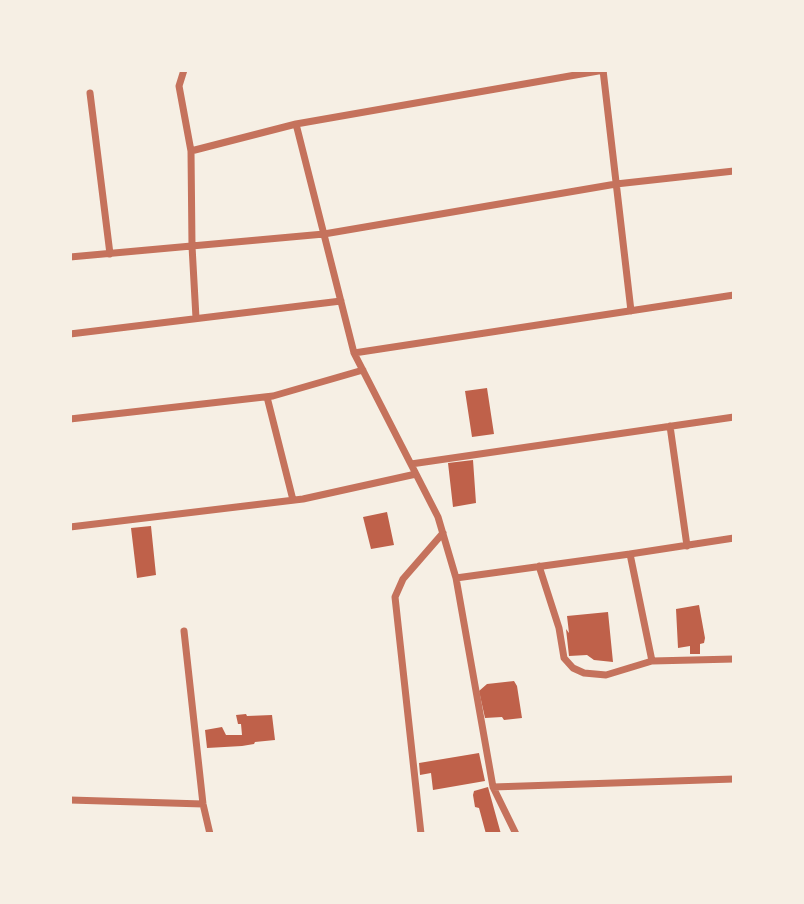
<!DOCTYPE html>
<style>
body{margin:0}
#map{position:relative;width:804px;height:904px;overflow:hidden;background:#f6efe4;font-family:Manrope,sans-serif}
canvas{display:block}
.frame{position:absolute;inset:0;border:72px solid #f6efe4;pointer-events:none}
</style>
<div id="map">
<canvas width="804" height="904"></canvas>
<div class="frame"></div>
</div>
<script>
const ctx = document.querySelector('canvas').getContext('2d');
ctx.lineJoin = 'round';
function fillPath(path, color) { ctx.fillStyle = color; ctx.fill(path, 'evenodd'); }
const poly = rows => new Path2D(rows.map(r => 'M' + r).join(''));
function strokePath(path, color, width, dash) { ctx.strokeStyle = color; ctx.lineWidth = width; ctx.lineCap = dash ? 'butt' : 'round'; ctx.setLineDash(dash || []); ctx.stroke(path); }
fillPath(poly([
 [487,388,494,434,472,437,465,391],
 [473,460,476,503,453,507,448,463],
 [387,512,394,545,371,549,363,517],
 [151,526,156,575,137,578,131,528],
 [699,605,705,638,704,643,700,644,700,654,690,654,690,646,678,648,676,609],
 [608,612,613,662,594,660,587,655,569,656,566,629,569,633,567,616],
 [514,681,517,686,522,718,504,720,502,717,485,718,479,691,487,684],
 [246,714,247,716,272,715,275,740,255,742,254,744,242,746,207,748,205,730,222,727,226,735,242,735,241,724,238,724,236,715],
 [479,753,485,781,433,790,431,773,420,775,419,763],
 [488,787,501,834,486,834,479,808,475,807,473,795,474,791]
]), '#bf614a');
strokePath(poly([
 [184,70,179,86,191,151],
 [603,70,631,311],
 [90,93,110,254],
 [70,257,324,234,616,184,734,171],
 [196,318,192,246,191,151,296,124],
 [70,334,341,301],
 [354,353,296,124,604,70],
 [267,397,293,500],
 [70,419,273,396,363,370],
 [670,426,687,546],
 [411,464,734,417],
 [70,527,303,499,416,474],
 [630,554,652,661],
 [539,566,559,628,564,658,573,668,584,673,606,675,652,661,734,659],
 [456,578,630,554,734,538],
 [184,631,203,804,210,834],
 [493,787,734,779],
 [70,800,203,804],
 [421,834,395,597,403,579,443,533],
 [516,834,493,787,456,578,438,517,354,353,734,295]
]), '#c5725c', 7);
</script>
